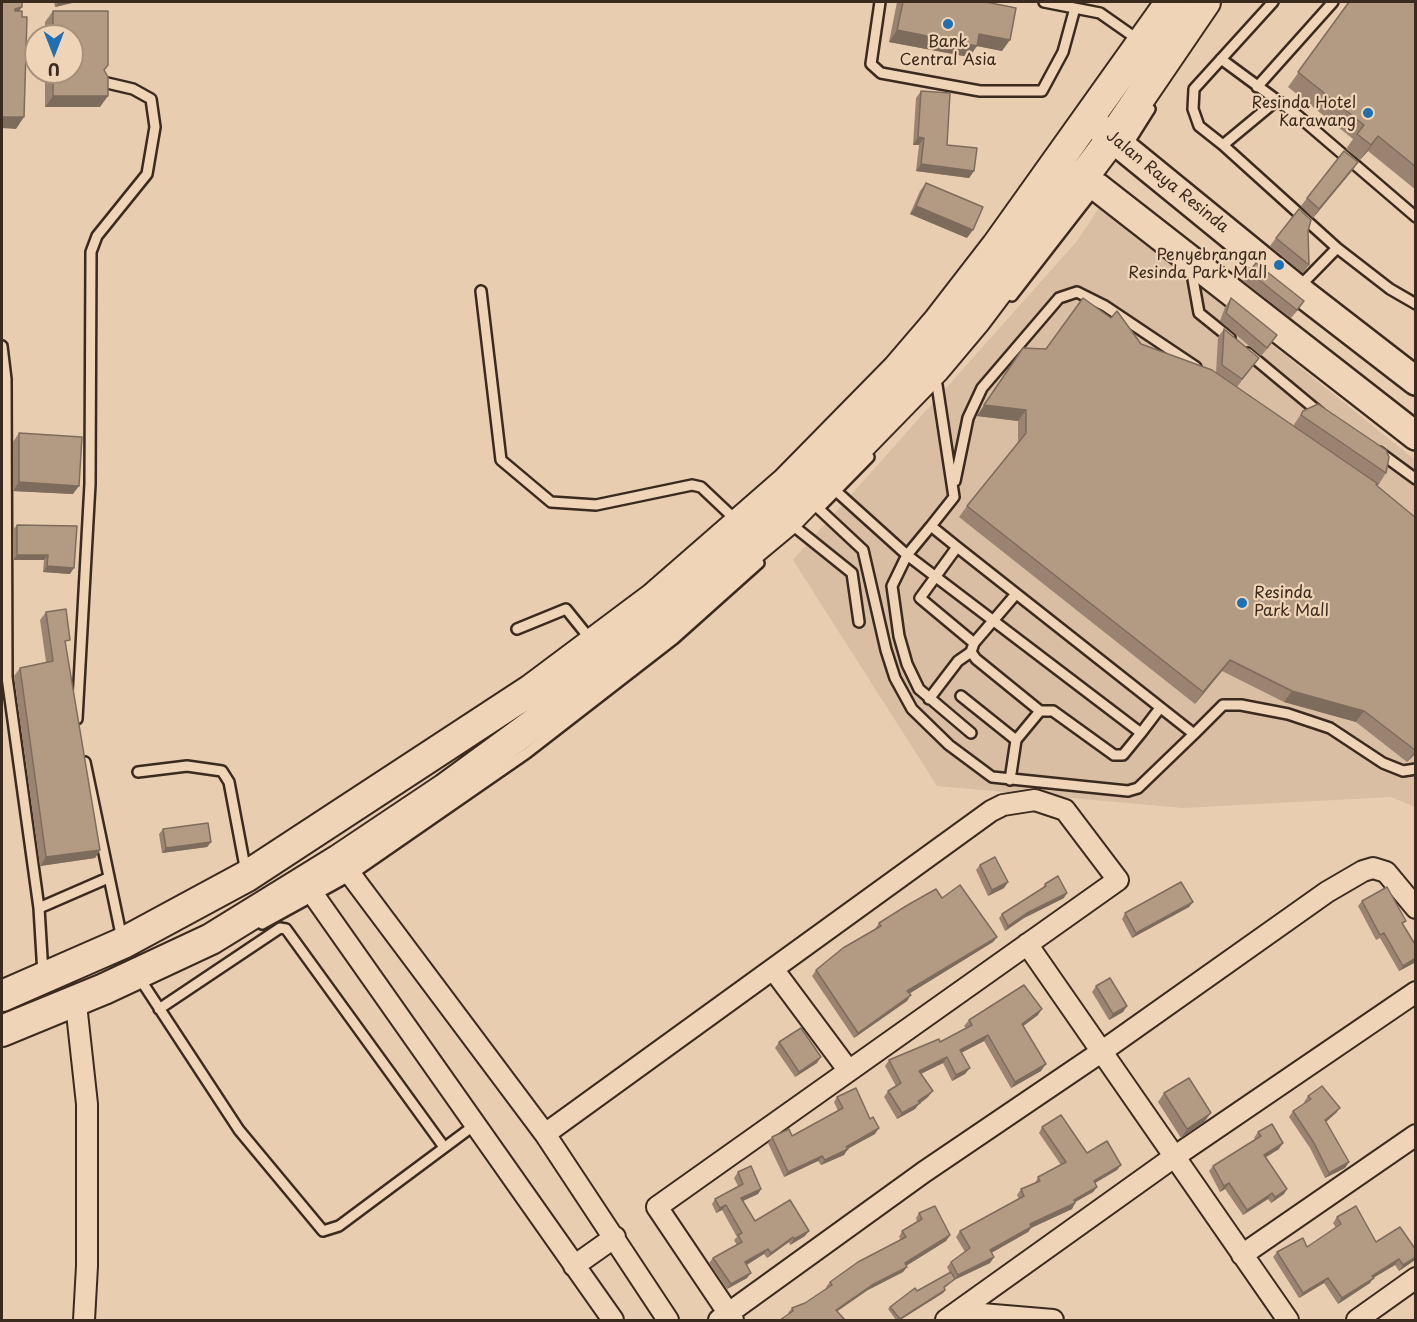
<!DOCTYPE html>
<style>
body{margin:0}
#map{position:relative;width:1417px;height:1322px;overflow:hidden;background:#e9cdb1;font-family:"Playpen Sans",sans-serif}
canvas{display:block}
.frame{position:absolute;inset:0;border:3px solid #3b2a1e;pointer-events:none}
.north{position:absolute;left:24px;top:24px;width:60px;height:60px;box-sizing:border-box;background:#f0d4b7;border:2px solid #a8907a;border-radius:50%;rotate:180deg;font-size:16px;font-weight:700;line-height:24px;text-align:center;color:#3b2a1e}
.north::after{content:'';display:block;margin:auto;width:21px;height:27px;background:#1f6fb2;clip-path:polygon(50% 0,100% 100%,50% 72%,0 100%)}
</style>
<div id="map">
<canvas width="1417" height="1322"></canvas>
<div class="frame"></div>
<div class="north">U</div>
</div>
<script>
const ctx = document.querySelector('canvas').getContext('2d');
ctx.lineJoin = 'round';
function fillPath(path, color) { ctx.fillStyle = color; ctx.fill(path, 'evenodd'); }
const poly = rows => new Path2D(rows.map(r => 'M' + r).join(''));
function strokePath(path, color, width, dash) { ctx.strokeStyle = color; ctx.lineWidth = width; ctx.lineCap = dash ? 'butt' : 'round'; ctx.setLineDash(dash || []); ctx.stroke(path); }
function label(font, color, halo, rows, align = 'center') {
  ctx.font = font + ' "Playpen Sans",sans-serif'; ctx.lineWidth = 4.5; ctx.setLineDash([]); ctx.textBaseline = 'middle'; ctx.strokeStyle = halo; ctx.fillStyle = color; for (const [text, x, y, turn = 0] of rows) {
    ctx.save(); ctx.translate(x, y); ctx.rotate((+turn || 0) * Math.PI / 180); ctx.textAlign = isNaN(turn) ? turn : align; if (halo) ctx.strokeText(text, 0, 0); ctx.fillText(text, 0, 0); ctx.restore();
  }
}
fillPath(poly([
 [1100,206,1415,460,1415,807,1391,797,1183,808,937,786,793,560,1077,241]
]), '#d9bea3');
const lane = poly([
 [880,2,871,64,881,73,980,91,1042,91,1063,52,1075,8],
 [1044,2,1100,13,1140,41],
 [1221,59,1297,115,1416,217],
 [1257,87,1333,2],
 [1276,101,1223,145,1337,248,1390,289,1416,304],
 [1223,145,1199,126,1193,109,1194,89,1273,2],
 [1126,147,1150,109],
 [1191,268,1199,313,1230,338],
 [1299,287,1337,248],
 [481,291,501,460,551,502,596,505,692,485,701,487,738,522],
 [1012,296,1095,189],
 [2,346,6,379,7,677,39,908,43,974],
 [1248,353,1320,413],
 [937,385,954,497,931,526,957,547,1194,734,1223,705,1241,705,1288,714,1330,728,1383,763,1403,771,1416,769],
 [1379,452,1416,479],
 [955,481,968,418,982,388,1059,298,1077,292,1105,306,1196,367],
 [836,491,907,555,1141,733,1160,708],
 [822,505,869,457],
 [818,508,863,550,886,650,895,678,912,709,949,745,992,777,1128,791,1138,788,1194,734],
 [931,526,907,555,892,586,899,636,907,664,919,689,971,733],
 [796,528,852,573,859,622],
 [957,547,920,598,974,643,971,652,976,659,1040,711,1053,711,1114,755,1123,755,1141,733],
 [517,629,566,609,591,640],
 [974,643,1016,594],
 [961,696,1016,740,1040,711],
 [929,699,958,661,971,652],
 [77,719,90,484,91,252,97,236,147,174,155,127,151,99,133,89,103,82],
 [85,762,122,939],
 [138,772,187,766,222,771,229,782,246,872],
 [1010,780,1016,740],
 [39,908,108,878],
 [262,924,351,875,527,753,674,639,759,563],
 [144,985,239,1130,323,1231,339,1226,476,1124],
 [159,1009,280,928,286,929,444,1147]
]);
const street = poly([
 [351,875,545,1134,668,1320],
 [315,897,613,1320],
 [1027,944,1288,1320],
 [773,969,849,1071],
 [77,1013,87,1104,87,1266,84,1320],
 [545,1134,991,811,1003,805,1035,800,1065,810,1118,880,657,1207,733,1320],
 [1242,1255,1416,1135],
 [574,1266,615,1237],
 [958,1312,1053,1320],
 [719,1320,924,1172,1101,1052,1327,892,1363,871,1373,868,1386,872,1416,908],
 [946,1320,1174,1157,1416,992],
 [1357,1320,1416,1278]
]);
const secondary = poly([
 [1096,125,1297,289,1416,381],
 [1097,187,1416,436]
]);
const primary = poly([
 [2,996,123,943,247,876,531,690,654,598,787,482,897,370,939,321,997,246,1171,2],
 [2,1031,104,989,211,939,339,860,445,789,605,672,786,521,934,369,976,319,1113,137,1205,2]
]);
strokePath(lane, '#3b2a1e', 14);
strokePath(street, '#3b2a1e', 24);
strokePath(secondary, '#3b2a1e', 32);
strokePath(primary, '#3b2a1e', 34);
strokePath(lane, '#f0d4b7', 9);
strokePath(street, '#f0d4b7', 20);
strokePath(secondary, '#f0d4b7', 27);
strokePath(primary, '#f0d4b7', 30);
fillPath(poly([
 [54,2,76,2,55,7],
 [897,2,986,2,1002,51,977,46,969,57,889,42],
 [1349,2,1416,2,1416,190,1368,151,1360,160,1346,149,1353,139,1288,87],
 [53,11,104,70,100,107,45,107,45,72,72,72,72,36,45,36,45,22],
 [921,91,947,145,974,171,969,178,916,171,919,145,913,145,916,98],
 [1358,162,1313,218,1301,206,1307,198],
 [926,183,967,238,910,214,920,191],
 [1308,231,1309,265,1303,273,1270,246,1276,238],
 [1249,272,1298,310,1291,318,1243,281],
 [1231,298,1272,343,1261,356,1220,321,1225,307],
 [1224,329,1259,358,1237,387,1293,426,1303,411,1386,473,1379,484,1378,484,1376,485,1416,518,1416,753,1407,762,1356,722,1284,702,1222,671,1195,704,959,517,967,506,1018,443,1018,421,977,416,1023,348,1046,349,1141,344,1216,373,1218,337],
 [19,433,73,494,13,491,13,442],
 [17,525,70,574,43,572,44,560,13,560,13,530],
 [46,612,66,646,100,850,95,858,40,866,14,676,20,668,46,662,40,620],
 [163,829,211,842,207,847,162,853,159,834],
 [980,865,1008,882,1004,888,988,896,976,870],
 [1045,884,1064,898,1024,918,1005,931,999,918,1002,914,1042,889],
 [942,898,997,937,993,942,909,993,907,1001,854,1038,812,976,816,970,875,929,879,923],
 [1362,901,1416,946,1416,962,1399,971,1380,938,1376,940,1358,906],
 [1193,902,1189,907,1132,938,1122,919,1125,913],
 [1096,986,1127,1006,1123,1012,1109,1020,1092,992],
 [1038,1015,1023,1026,1041,1071,1011,1088,984,1041,961,1053,965,1074,952,1081,943,1063,921,1074,928,1097,919,1104,915,1109,897,1119,884,1097,888,1091,896,1086,885,1066,889,1060,940,1042,966,1028,964,1026,969,1020],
 [779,1042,817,1063,795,1077,775,1048],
 [1164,1093,1205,1121,1181,1138,1158,1102],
 [1308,1096,1340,1108,1336,1113,1326,1122,1349,1162,1345,1168,1325,1178,1310,1148,1289,1117,1293,1111,1305,1103,1304,1102],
 [837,1097,875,1134,847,1149,844,1155,821,1165,818,1161,784,1177,768,1143,772,1137,792,1136,838,1111,834,1102],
 [1042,1127,1087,1153,1121,1165,1117,1170,1095,1183,1097,1187,1093,1192,1075,1202,1072,1209,1031,1228,1028,1232,991,1253,994,1257,990,1263,954,1280,944,1288,945,1290,943,1293,900,1320,896,1320,888,1309,890,1307,950,1273,947,1267,951,1262,965,1252,956,1237,960,1231,1019,1199,1017,1195,1021,1189,1035,1183,1038,1177,1061,1165,1039,1133],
 [1258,1132,1279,1149,1265,1157,1287,1189,1284,1194,1271,1203,1268,1199,1243,1215,1225,1189,1220,1192,1209,1171,1213,1166,1255,1139,1254,1138],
 [738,1172,761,1189,758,1194,743,1201,755,1221,805,1236,790,1245,789,1242,767,1258,764,1254,747,1265,747,1278,727,1289,709,1263,713,1258,737,1245,734,1240,737,1237,722,1210,716,1213,712,1204,715,1199,738,1186,734,1178],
 [919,1213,950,1235,946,1241,906,1266,907,1267,903,1272,868,1290,789,1314,788,1313,792,1308,805,1303,827,1289,826,1287,830,1282,901,1240,899,1237,902,1231,917,1222,916,1218],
 [1337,1217,1376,1242,1416,1250,1416,1259,1399,1271,1395,1265,1373,1278,1370,1283,1338,1304,1324,1283,1299,1298,1273,1257,1277,1252,1307,1247,1336,1228,1333,1223]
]), '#9a8471');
fillPath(poly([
 [59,2,76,2,55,7],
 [22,7,14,18,15,9],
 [897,30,979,34,1010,40,1002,51,977,46,969,57,889,42],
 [53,96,108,96,100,107,45,107],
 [2,117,24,117,16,129,2,128],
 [1378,136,1368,151,1360,160,1371,145],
 [918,137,924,138,919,145,913,145],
 [1358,162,1352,171,1313,218,1319,209],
 [921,164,974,171,969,178,916,171],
 [916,206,973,230,967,238,910,214],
 [984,405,1026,410,1018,421,977,416],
 [19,482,79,486,73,494,13,491],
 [17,555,48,555,44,560,13,560],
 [47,566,74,568,70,574,43,572],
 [1230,660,1222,671,1195,704,1203,692],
 [1292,691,1364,711,1356,722,1284,702],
 [1416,750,1416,753,1407,762],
 [211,842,207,847,162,853,166,848],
 [100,850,95,858,40,866,46,857],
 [1008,882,1004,888,988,896,992,890],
 [1067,893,1064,898,1024,918,1005,931,1008,926,1027,913],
 [1193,902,1189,907,1132,938,1136,933],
 [997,937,993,942,904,997,907,991],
 [1416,958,1416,962,1399,971,1403,966],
 [911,995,907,1001,854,1038,858,1033],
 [1127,1006,1123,1012,1109,1020,1113,1014],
 [1042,1009,1038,1015,1018,1030,1022,1024],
 [988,1035,984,1041,955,1056,960,1050],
 [821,1057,817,1063,795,1077,799,1072],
 [947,1057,943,1063,914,1077,919,1071],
 [1046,1064,1041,1071,1011,1088,1015,1082],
 [970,1068,965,1074,952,1081,956,1075],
 [933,1091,928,1097,919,1104,915,1109,897,1119,902,1113],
 [1340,1108,1336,1113,1321,1126,1325,1120],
 [1211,1113,1205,1121,1181,1138,1187,1129],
 [879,1128,875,1134,842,1152,848,1149,844,1155,821,1165,825,1160,846,1147],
 [1283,1143,1279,1149,1260,1161,1264,1155],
 [822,1156,818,1161,784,1177,788,1172],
 [1349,1162,1345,1168,1325,1178,1329,1173],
 [1121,1165,1117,1170,1090,1186,1094,1181],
 [1229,1183,1225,1189,1220,1192,1224,1186],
 [1097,1187,1093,1192,1070,1205,1074,1200],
 [761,1189,758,1194,738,1203,741,1198],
 [1287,1189,1284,1194,1271,1203,1275,1197],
 [1272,1193,1268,1199,1243,1215,1247,1210],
 [1075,1203,1072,1209,1031,1228,1028,1232,986,1256,990,1250,1030,1224],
 [726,1205,722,1210,716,1213,720,1208],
 [809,1231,805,1236,790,1245,794,1239],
 [950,1235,946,1241,901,1269,905,1263],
 [793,1237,789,1242,767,1258,771,1253],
 [768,1249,764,1254,741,1268,745,1262],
 [994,1257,990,1263,954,1280,942,1290,944,1287,955,1279,958,1275],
 [1416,1257,1415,1260,1399,1271,1403,1265],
 [1399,1259,1395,1265,1373,1278,1370,1283,1338,1304,1342,1298,1372,1276],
 [907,1267,903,1272,868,1290,832,1315,836,1310,872,1285],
 [751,1273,747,1278,727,1289,731,1284],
 [1328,1278,1324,1283,1299,1298,1303,1293],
 [945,1290,943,1293,900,1320,899,1320]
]), '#7d6c5c');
const building = poly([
 [2,2,22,2,22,7,15,9,15,11,22,11,22,17,27,17,24,117,2,117,2,2],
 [903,2,986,2,1016,8,1010,40,979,34,977,46,897,30,903,2],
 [1349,2,1416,2,1416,167,1378,136,1371,145,1357,134,1364,125,1298,72,1349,2],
 [53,11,108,11,108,65,104,70,108,77,108,96,53,96,53,72,72,72,72,36,53,36,53,11],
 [921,91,950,93,947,145,977,148,974,171,921,164,924,138,918,137,921,91],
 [1344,151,1358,162,1319,209,1307,198,1344,151],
 [926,183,983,207,973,230,916,206,926,183],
 [1299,209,1311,220,1308,231,1309,265,1276,238,1299,209],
 [1256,263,1304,301,1297,310,1249,272,1256,263],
 [1083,298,1111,318,1117,311,1141,344,1212,370,1378,484,1376,485,1416,518,1415,750,1364,711,1292,691,1230,660,1203,692,967,506,1026,433,1026,410,984,405,1023,348,1046,349,1083,298],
 [1231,298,1277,335,1267,348,1226,313,1231,298],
 [1224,329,1259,358,1242,379,1222,365,1224,329],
 [1318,404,1386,450,1389,457,1386,473,1301,415,1303,411,1318,404],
 [19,433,82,437,79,486,19,482,19,433],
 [17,525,77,526,74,568,47,566,48,555,17,555,17,525],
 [66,609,70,640,65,641,100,850,46,857,20,668,53,661,46,612,66,609],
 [208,823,211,842,166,848,163,829,208,823],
 [995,857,1008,882,992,890,980,865,995,857],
 [1058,876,1067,893,1027,913,1008,926,1002,914,1046,886,1045,884,1058,876],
 [1181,882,1193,902,1136,933,1125,913,1181,882],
 [960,885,997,937,907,991,911,995,858,1033,816,970,843,948,881,926,879,923,906,906,936,889,942,898,960,885],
 [1387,887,1406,921,1402,923,1416,946,1416,958,1403,966,1384,933,1380,935,1362,901,1387,887],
 [1110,978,1127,1006,1113,1014,1096,986,1110,978],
 [1024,985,1042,1009,1022,1024,1046,1064,1015,1082,988,1035,960,1050,970,1068,956,1075,947,1057,919,1071,933,1091,918,1101,920,1103,902,1113,888,1091,901,1083,889,1060,939,1039,940,1042,972,1025,969,1020,1024,985],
 [801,1028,821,1057,799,1072,779,1042,801,1028],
 [1189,1078,1211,1113,1187,1129,1164,1093,1189,1078],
 [1322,1086,1340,1108,1325,1120,1349,1162,1329,1173,1314,1143,1293,1111,1311,1099,1308,1096,1322,1086],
 [856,1088,870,1119,873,1117,879,1128,846,1147,848,1149,825,1160,822,1156,788,1172,772,1137,789,1129,792,1136,843,1108,837,1097,856,1088],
 [1061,1115,1087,1153,1107,1141,1121,1165,1094,1181,1097,1187,1074,1200,1075,1203,1030,1224,1031,1227,990,1250,994,1257,958,1275,951,1262,970,1248,960,1231,1024,1196,1021,1189,1040,1181,1038,1177,1066,1162,1042,1127,1061,1115],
 [1272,1124,1283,1143,1264,1155,1287,1189,1275,1197,1272,1193,1247,1210,1229,1183,1224,1186,1213,1166,1261,1136,1258,1132,1272,1124],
 [751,1166,761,1189,741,1198,755,1221,790,1200,809,1231,794,1239,793,1237,771,1253,768,1249,745,1262,751,1273,731,1284,713,1258,742,1242,738,1235,742,1233,726,1205,720,1208,715,1199,743,1184,738,1172,751,1166],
 [935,1206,950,1235,905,1263,907,1267,872,1285,836,1310,845,1320,780,1320,793,1311,792,1308,805,1303,832,1285,830,1282,858,1262,906,1237,902,1231,922,1219,919,1213,935,1206],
 [1356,1206,1376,1242,1400,1227,1416,1250,1416,1257,1403,1265,1399,1259,1372,1276,1374,1278,1342,1298,1328,1278,1303,1293,1277,1252,1303,1238,1307,1247,1341,1224,1337,1217,1356,1206],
 [951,1272,955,1279,944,1287,945,1290,900,1319,890,1307,915,1288,917,1291,951,1272]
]);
fillPath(building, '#b39a83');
strokePath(building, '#7d6c5c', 1.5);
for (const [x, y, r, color] of [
 [948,24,6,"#1f6fb2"],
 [1368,113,6,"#1f6fb2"],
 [1279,265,6,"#1f6fb2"],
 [1242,603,6,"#1f6fb2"]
]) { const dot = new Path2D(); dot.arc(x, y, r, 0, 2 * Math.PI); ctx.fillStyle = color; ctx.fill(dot); strokePath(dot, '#f0d4b7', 2); }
label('16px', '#3b2a1e', '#f0d4b7', [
 ["Bank",948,43,"center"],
 ["Central Asia",948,61,"center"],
 ["Resinda Hotel",1356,104],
 ["Karawang",1356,122],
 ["Penyebrangan",1267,256],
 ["Resinda Park Mall",1267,274],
 ["Resinda",1254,594,"left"],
 ["Park Mall",1254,612,"left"]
], 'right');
label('16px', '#3b2a1e', '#f0d4b7', [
 ["Jalan Raya Resinda",1167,182,39]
]);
</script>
